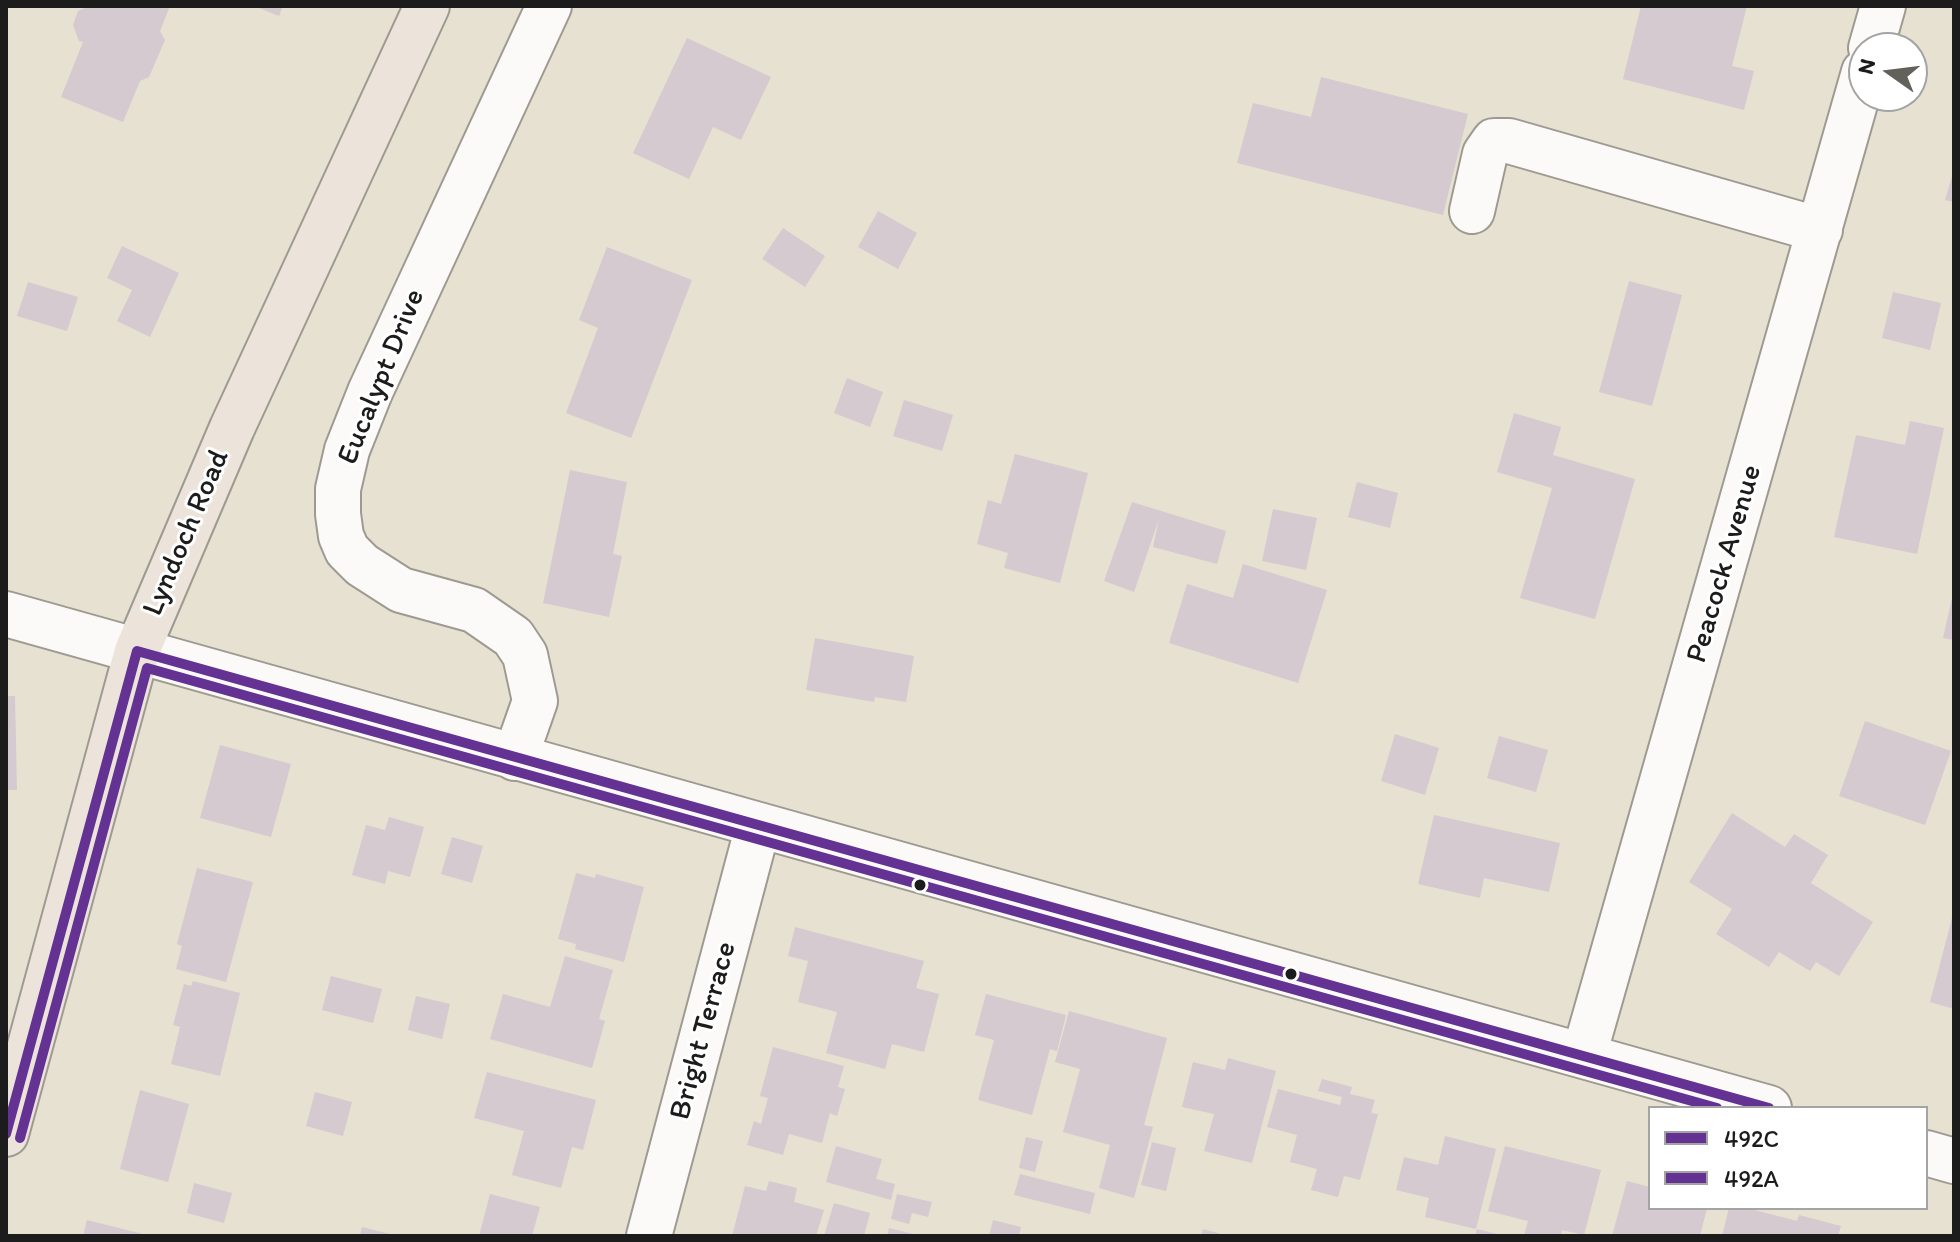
<!DOCTYPE html>
<style>
body{margin:0}
#map{position:relative;width:1960px;height:1242px;overflow:hidden;background:#e7e1d1;font-family:Itim,sans-serif}
canvas{display:block}
.frame{position:absolute;inset:0;border:8px solid #1c1c1c;pointer-events:none}
.legend{position:absolute;left:1648px;top:1106px;width:280px;height:104px;box-sizing:border-box;background:#fff;border:2px solid #a4a4a4;margin:0;padding:10px 14px;list-style:none;font-size:24px;color:#1c1c1c}
.legend li{display:flex;align-items:center;gap:16px;height:40px}
.legend b{width:40px;border:2px solid #a4a4a4}
.north{position:absolute;left:1848px;top:32px;width:80px;height:80px;box-sizing:border-box;background:#fff;border:2px solid #a4a4a4;border-radius:50%;rotate:284deg;font-size:22px;font-weight:700;line-height:32px;text-align:center;color:#1c1c1c}
.north::after{content:'';display:block;margin:auto;width:28px;height:36px;background:#63615b;clip-path:polygon(50% 0,100% 100%,50% 72%,0 100%)}
</style>
<div id="map">
<canvas width="1960" height="1242"></canvas>
<div class="frame"></div>
<ul class="legend">
<li><b style="height:10px;background:#633293"></b>492C</li>
<li><b style="height:10px;background:#633293"></b>492A</li>
</ul>
<div class="north">N</div>
</div>
<script>
const ctx = document.querySelector('canvas').getContext('2d');
ctx.lineJoin = 'round';
function fillPath(path, color) { ctx.fillStyle = color; ctx.fill(path, 'evenodd'); }
const poly = rows => new Path2D(rows.map(r => 'M' + r).join(''));
function strokePath(path, color, width, dash) { ctx.strokeStyle = color; ctx.lineWidth = width; ctx.lineCap = dash ? 'butt' : 'round'; ctx.setLineDash(dash || []); ctx.stroke(path); }
function label(font, color, halo, rows, align = 'center') {
  ctx.font = font + ' Itim,sans-serif'; ctx.lineWidth = 6; ctx.setLineDash([]); ctx.textBaseline = 'middle'; ctx.strokeStyle = halo; ctx.fillStyle = color; for (const [text, x, y, turn = 0] of rows) {
    ctx.save(); ctx.translate(x, y); ctx.rotate((+turn || 0) * Math.PI / 180); ctx.textAlign = isNaN(turn) ? turn : align; if (halo) ctx.strokeText(text, 0, 0); ctx.fillText(text, 0, 0); ctx.restore();
  }
}
fillPath(poly([
 [90,6,170,6,160,31,165,40,149,77,140,81,123,122,61,97,83,42,79,41,73,25,78,11],
 [254,6,283,6,279,16],
 [1641,6,1694,8,1695,6,1747,6,1732,66,1754,71,1744,110,1623,79],
 [687,38,771,77,741,140,713,127,689,179,633,153],
 [1321,77,1468,114,1443,215,1237,163,1253,103,1311,117],
 [1953,173,1954,173,1954,202,1945,200],
 [878,211,917,233,898,269,858,247],
 [783,228,825,256,805,287,762,259],
 [122,246,179,273,150,337,117,321,132,290,107,278],
 [607,247,692,280,631,438,566,413,598,328,579,320],
 [1629,281,1682,295,1652,406,1599,392],
 [28,282,78,297,67,331,17,316],
 [1893,292,1941,303,1930,350,1882,338],
 [847,378,883,392,870,427,834,413],
 [904,400,953,415,942,451,893,436],
 [1514,413,1561,427,1553,455,1635,479,1595,619,1520,598,1552,488,1497,472],
 [1910,421,1944,428,1917,554,1834,537,1856,435,1905,445],
 [1015,454,1088,473,1060,583,1004,568,1008,553,977,544,988,500,1001,504],
 [570,470,627,482,613,554,622,556,609,617,543,603],
 [1357,482,1398,493,1390,528,1348,517],
 [1132,502,1226,531,1217,564,1153,547,1159,519,1134,592,1104,581],
 [1273,509,1317,518,1306,570,1262,561],
 [1243,564,1327,590,1298,683,1169,643,1187,584,1233,598],
 [1953,594,1954,595,1954,640,1943,638],
 [815,638,914,656,906,702,875,697,874,702,806,690],
 [6,696,15,696,17,790,6,790],
 [1865,721,1951,751,1925,825,1839,796],
 [1395,734,1439,748,1425,795,1381,781],
 [1499,736,1548,750,1536,792,1487,778],
 [220,745,291,764,271,837,200,818],
 [1732,813,1785,847,1794,834,1828,855,1811,883,1873,922,1839,976,1816,962,1810,971,1779,952,1769,967,1716,934,1732,909,1689,882],
 [1434,815,1560,843,1549,892,1484,878,1480,898,1418,884],
 [389,817,424,827,410,877,388,871,385,884,352,875,366,825,385,830],
 [452,837,483,846,472,883,441,874],
 [197,868,253,882,226,982,176,969,182,946,177,944],
 [576,873,595,878,596,874,644,887,624,962,575,949,576,944,558,939],
 [1953,914,1954,914,1954,1009,1930,1002],
 [795,927,924,961,916,988,939,994,924,1052,892,1044,885,1069,826,1053,837,1012,798,1002,808,961,788,956],
 [565,956,613,970,599,1019,605,1021,592,1068,490,1039,503,994,550,1007],
 [331,976,382,989,373,1023,322,1010],
 [193,981,240,993,220,1076,171,1064,180,1027,173,1025,184,984,191,986],
 [986,994,1066,1015,1057,1051,1050,1049,1032,1115,978,1100,994,1040,975,1035],
 [416,996,450,1004,442,1039,408,1030],
 [1069,1011,1167,1038,1144,1125,1153,1127,1134,1198,1099,1188,1110,1145,1063,1132,1080,1069,1055,1062],
 [773,1047,844,1066,838,1087,845,1089,837,1116,830,1113,822,1143,789,1134,783,1155,747,1145,754,1121,761,1124,768,1098,760,1096],
 [1228,1058,1276,1071,1252,1163,1204,1151,1214,1114,1182,1107,1193,1062,1225,1070],
 [487,1072,596,1100,583,1150,572,1147,561,1188,512,1175,524,1131,474,1118],
 [1322,1079,1352,1087,1350,1094,1375,1100,1371,1113,1378,1114,1360,1180,1344,1176,1338,1197,1311,1190,1317,1169,1290,1162,1297,1135,1267,1127,1278,1089,1340,1105,1342,1097,1318,1091],
 [140,1090,189,1104,168,1182,120,1169],
 [315,1092,352,1102,343,1136,306,1126],
 [1445,1136,1496,1149,1476,1229,1425,1217,1429,1198,1396,1190,1404,1157,1438,1165],
 [1026,1137,1043,1141,1035,1172,1019,1168],
 [1152,1142,1176,1148,1166,1191,1141,1185],
 [836,1146,882,1159,876,1179,895,1184,891,1200,826,1182],
 [1505,1146,1601,1170,1584,1235,1562,1230,1561,1236,1524,1236,1528,1221,1488,1211],
 [1020,1174,1095,1193,1090,1214,1014,1195],
 [769,1181,797,1188,794,1202,824,1210,816,1236,732,1236,745,1186,766,1191],
 [1627,1181,1650,1187,1650,1208,1707,1208,1700,1236,1612,1236],
 [194,1183,232,1193,224,1223,187,1213],
 [490,1194,540,1207,532,1236,479,1236],
 [897,1194,932,1202,928,1217,912,1213,909,1224,891,1219],
 [834,1203,870,1213,864,1236,824,1236],
 [1729,1208,1747,1208,1797,1221,1799,1215,1841,1226,1838,1236,1722,1236],
 [87,1220,147,1235,146,1236,83,1236],
 [993,1220,1021,1227,1019,1236,989,1236],
 [362,1227,394,1235,393,1236,360,1236],
 [889,1228,917,1235,917,1236,887,1236],
 [1203,1229,1225,1235,1225,1236,1201,1236],
 [1477,1229,1501,1235,1501,1236,1475,1236]
]), '#d4cad0');
const minor = poly([
 [1871,48,1883,6],
 [1472,211,1485,154,1494,141,1509,141,1820,230],
 [6,614,1769,1108],
 [515,758,535,701,525,655,513,637,474,610,401,590,362,565,347,550,341,536,338,514,338,489,347,450,370,392,549,6],
 [1584,1055,1864,72],
 [1926,1153,1954,1161],
 [649,1236,758,826]
]);
const major = poly([
 [6,1134,137,651,232,428,427,6]
]);
strokePath(minor, '#9e9a91', 48);
strokePath(major, '#9e9a91', 48);
strokePath(minor, '#fbfaf8', 44);
strokePath(major, '#ece4db', 44);
strokePath(poly([
 [6,1134,137,651,1769,1108]
]), '#633293', 10);
strokePath(poly([
 [20,1138,147,668,1717,1108]
]), '#633293', 10);
for (const [x, y, r, color] of [
 [920,885,7,"#1c1c1c"],
 [1291,974,7,"#1c1c1c"]
]) { const dot = new Path2D(); dot.arc(x, y, r, 0, 2 * Math.PI); ctx.fillStyle = color; ctx.fill(dot); strokePath(dot, '#fff', 3); }
label('30px', '#1c1c1c', '#fff', [
 ["Eucalypt Drive",382,377,-68],
 ["Lyndoch Road",187,533,-67],
 ["Peacock Avenue",1725,564,-74],
 ["Bright Terrace",704,1031,-75]
]);
</script>
